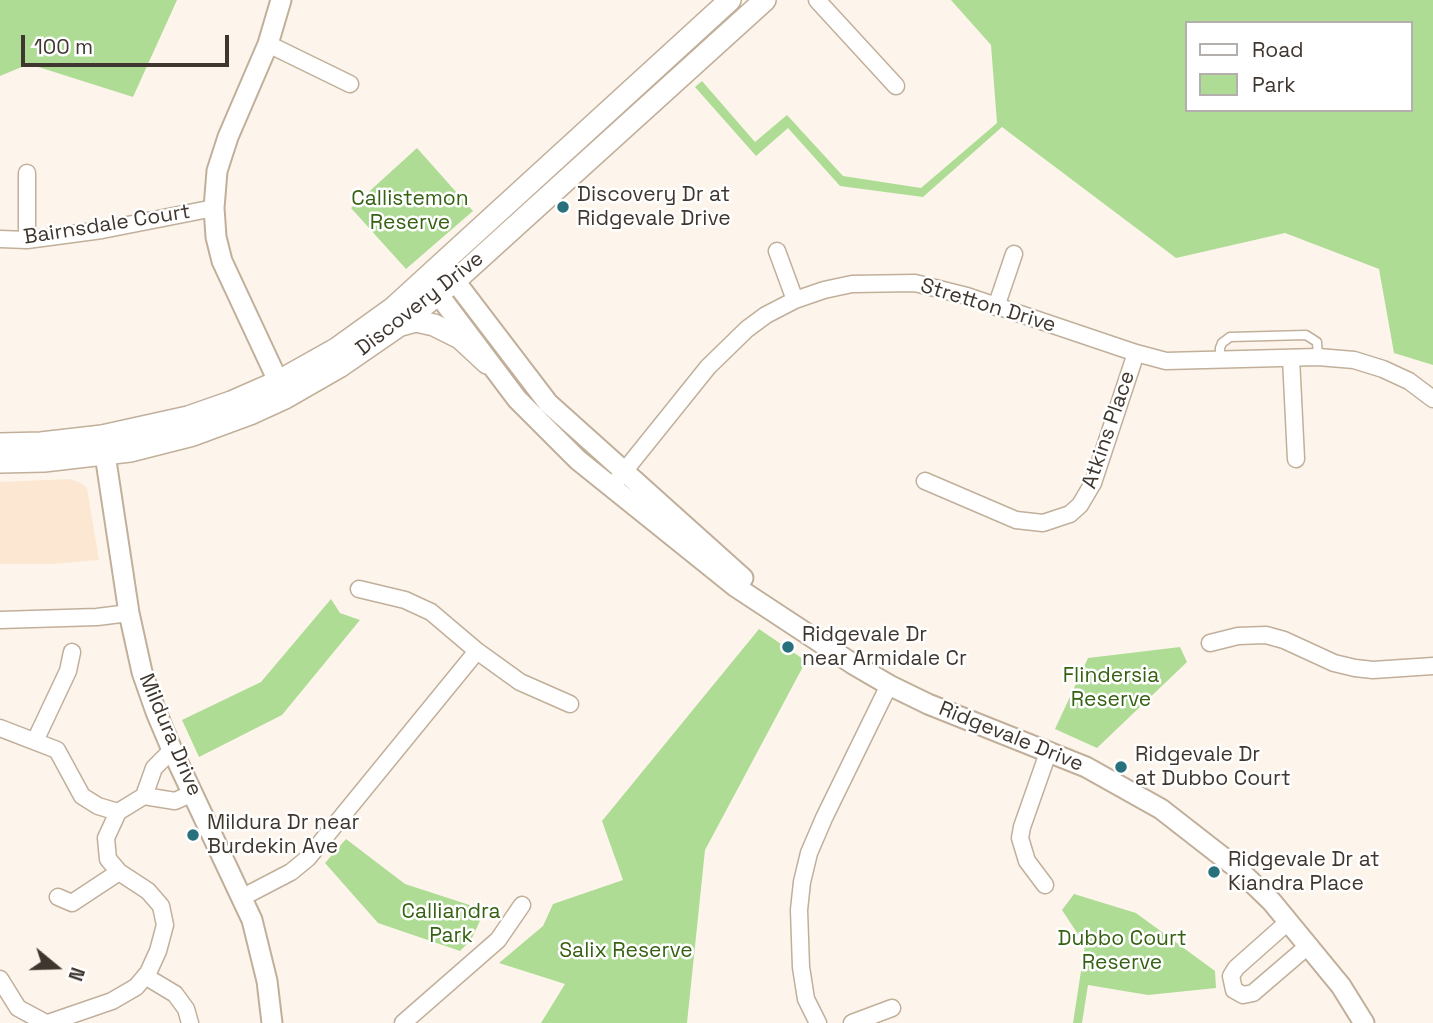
<!DOCTYPE html>
<style>
body{margin:0}
#map{position:relative;width:1433px;height:1023px;overflow:hidden;background:#fdf5ec;font-family:"Space Grotesk",sans-serif}
canvas{display:block}
.legend{position:absolute;left:1185px;top:21px;width:228px;height:91px;box-sizing:border-box;background:#fff;border:2px solid #b2afac;margin:0;padding:9px 12px;list-style:none;font-size:21px;color:#3f372f}
.legend li{display:flex;align-items:center;gap:14px;height:35px}
.legend b{width:35px;border:2px solid #b2afac}
.north{position:absolute;left:21px;top:932px;width:70px;height:70px;-webkit-text-stroke:5px #fff;paint-order:stroke;rotate:109deg;font-size:19px;font-weight:700;line-height:28px;text-align:center;color:#3f372f}
.north::after{content:'';display:block;margin:auto;width:24px;height:32px;background:#3f372f;clip-path:polygon(50% 0,100% 100%,50% 72%,0 100%)}
.scale{position:absolute;left:21px;top:35px;width:208px;height:32px;box-sizing:border-box;border:4px solid #3f372f;border-top:0;padding-left:9px;font-size:21px;line-height:24px;white-space:nowrap;color:#3f372f;-webkit-text-stroke:5px #fff;paint-order:stroke}
</style>
<div id="map">
<canvas width="1433" height="1023"></canvas>
<ul class="legend">
<li><b style="height:9px;background:#fff"></b>Road</li>
<li><b style="height:19px;background:#aedc94"></b>Park</li>
</ul>
<div class="north">N</div>
<div class="scale">100 m</div>
</div>
<script>
const ctx = document.querySelector('canvas').getContext('2d');
ctx.lineJoin = 'round';
function fillPath(path, color) { ctx.fillStyle = color; ctx.fill(path, 'evenodd'); }
const poly = rows => new Path2D(rows.map(r => 'M' + r).join(''));
function strokePath(path, color, width, dash) { ctx.strokeStyle = color; ctx.lineWidth = width; ctx.lineCap = dash ? 'butt' : 'round'; ctx.setLineDash(dash || []); ctx.stroke(path); }
function label(font, color, halo, rows, align = 'center') {
  ctx.font = font + ' "Space Grotesk",sans-serif'; ctx.lineWidth = 5; ctx.setLineDash([]); ctx.textBaseline = 'middle'; ctx.strokeStyle = halo; ctx.fillStyle = color; for (const [text, x, y, turn = 0] of rows) {
    ctx.save(); ctx.translate(x, y); ctx.rotate((+turn || 0) * Math.PI / 180); ctx.textAlign = isNaN(turn) ? turn : align; if (halo) ctx.strokeText(text, 0, 0); ctx.fillText(text, 0, 0); ctx.restore();
  }
}
fillPath(poly([
 [69,479,79,482,87,488,99,560,53,564,0,564,0,482]
]), '#fce8d2');
fillPath(poly([
 [0,0,177,0,133,97,29,64,0,76],
 [951,0,1433,0,1433,365,1394,353,1379,269,1285,233,1176,258,1002,127,923,197,840,186,788,128,756,156,695,87,702,81,755,142,787,115,843,176,921,188,997,123,991,45],
 [1186,23,1410,23,1410,110,1186,110],
 [417,148,473,211,406,269,351,208],
 [331,599,340,613,360,620,282,715,199,757,182,720,261,682],
 [759,629,806,661,705,850,687,1023,541,1023,565,984,499,963,543,926,553,904,623,880,602,821],
 [1180,647,1187,662,1097,748,1055,729,1088,658],
 [346,839,405,884,485,910,471,940,460,951,378,923,325,863],
 [1074,894,1136,913,1215,971,1216,988,1148,995,1088,985,1082,1023,1073,1023,1085,945,1062,910]
]), '#aedc94');
const service = poly([
 [1220,361,1220,348,1222,343,1230,337,1306,335,1317,342,1318,357]
]);
const minor = poly([
 [817,0,896,86],
 [268,44,350,84],
 [0,239,27,240,102,230,214,208],
 [27,240,27,173],
 [777,251,795,300],
 [996,307,1014,254],
 [1291,358,1296,459],
 [618,479,708,367,747,329,766,315,795,300,824,290,852,284,915,283,967,296,1136,353,1166,361,1318,357,1354,360,1383,369,1409,381,1433,399],
 [925,481,1016,520,1043,523,1070,514,1080,505,1093,483,1136,353],
 [359,589,405,600,431,612,477,651,520,682,570,704],
 [0,620,97,617,129,613],
 [1210,643,1238,636,1266,635,1284,640,1334,663,1355,668,1373,670,1433,666],
 [0,728,57,750,82,796,98,806,118,812],
 [35,741,68,671,72,652],
 [144,796,175,801,193,793],
 [1045,885,1027,861,1020,838,1022,827,1049,750],
 [58,897,72,903,119,872],
 [243,897,291,872,308,858,477,651],
 [1289,921,1236,968,1231,976,1234,990,1243,995,1253,993,1309,945],
 [145,976,175,994,186,1009,190,1023],
 [0,979,18,1008,46,1023],
 [48,1023,112,1001,136,987,148,973,158,951,165,925,161,906,148,891,119,872,108,859,106,838,118,812,144,796,154,768,172,750],
 [403,1023,498,940,522,905],
 [818,1023,806,999,801,967,799,910,802,882,809,853,824,818,889,685],
 [852,1023,892,1008]
]);
const tertiary = poly([
 [281,0,268,44,228,137,217,171,214,208,216,237,222,261,285,396],
 [445,268,548,403,743,578],
 [429,282,517,399,578,460,736,587,853,664,889,685,928,704,1086,767,1161,809,1238,869,1272,902,1341,986,1364,1023],
 [103,441,129,613,142,672,156,712,172,750,252,920,267,981,272,1023]
]);
const secondary = poly([
 [398,326,416,321,434,325,460,338,487,363],
 [0,444,41,443,102,436,188,417,231,402,279,381,336,349,393,308,730,0],
 [0,462,44,461,130,451,193,435,250,414,285,398,339,367,397,327,456,280,765,0]
]);
strokePath(service, '#c1af9a', 11);
strokePath(minor, '#c1af9a', 19);
strokePath(tertiary, '#c1af9a', 23);
strokePath(secondary, '#c1af9a', 24);
strokePath(service, '#fff', 8);
strokePath(minor, '#fff', 16);
strokePath(tertiary, '#fff', 19);
strokePath(secondary, '#fff', 21);
for (const [x, y, r, color] of [
 [563,207,7,"#29707d"],
 [788,647,7,"#29707d"],
 [1121,767,7,"#29707d"],
 [193,835,7,"#29707d"],
 [1214,872,7,"#29707d"]
]) { const dot = new Path2D(); dot.arc(x, y, r, 0, 2 * Math.PI); ctx.fillStyle = color; ctx.fill(dot); strokePath(dot, '#fff', 2.5); }
label('21px', '#3f372f', '#fff', [
 ["Discovery Dr at",577,195],
 ["Ridgevale Drive",577,219],
 ["Ridgevale Dr",802,635],
 ["near Armidale Cr",802,659],
 ["Ridgevale Dr",1135,755],
 ["at Dubbo Court",1135,779],
 ["Mildura Dr near",207,823],
 ["Burdekin Ave",207,847],
 ["Ridgevale Dr at",1228,860],
 ["Kiandra Place",1228,884]
], 'left');
label('21px', '#366113', '#fff', [
 ["Callistemon",410,199],
 ["Reserve",410,223],
 ["Flindersia",1111,676],
 ["Reserve",1111,700],
 ["Calliandra",451,912],
 ["Park",451,936],
 ["Dubbo Court",1122,939],
 ["Reserve",1122,963],
 ["Salix Reserve",626,951]
]);
label('21px', '#3f372f', '#fff', [
 ["Bairnsdale Court",107,225,-9],
 ["Discovery Drive",420,304,-38],
 ["Stretton Drive",988,306,17],
 ["Atkins Place",1109,430,-71],
 ["Mildura Drive",170,735,67],
 ["Ridgevale Drive",1011,737,22]
]);
</script>
